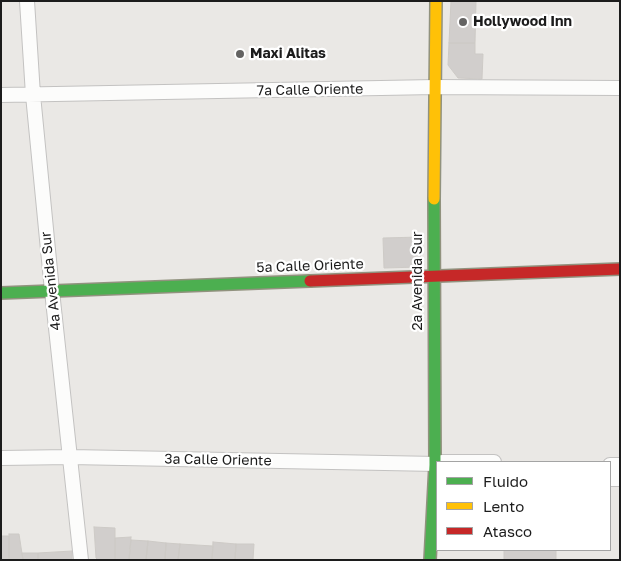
<!DOCTYPE html>
<style>
body{margin:0}
#map{position:relative;width:621px;height:561px;overflow:hidden;background:#eae8e5;font-family:"Golos Text",sans-serif}
canvas{display:block}
.frame{position:absolute;inset:0;border:2px solid #1c1c1c;pointer-events:none}
.legend{position:absolute;left:436px;top:461px;width:175px;height:90px;box-sizing:border-box;background:#fff;border:1px solid #a4a4a4;margin:0;padding:6px 9px;list-style:none;font-size:15px;color:#1c1c1c}
.legend li{display:flex;align-items:center;gap:10px;height:25px}
.legend b{width:25px;border:1px solid #a4a4a4}
</style>
<div id="map">
<canvas width="621" height="561"></canvas>
<div class="frame"></div>
<ul class="legend">
<li><b style="height:6px;background:#4caf50"></b>Fluido</li>
<li><b style="height:6px;background:#ffc107"></b>Lento</li>
<li><b style="height:6px;background:#c62828"></b>Atasco</li>
</ul>
</div>
<script>
const ctx = document.querySelector('canvas').getContext('2d');
ctx.lineJoin = 'round';
function fillPath(path, color) { ctx.fillStyle = color; ctx.fill(path, 'evenodd'); }
const poly = rows => new Path2D(rows.map(r => 'M' + r).join(''));
function strokePath(path, color, width, dash) { ctx.strokeStyle = color; ctx.lineWidth = width; ctx.lineCap = dash ? 'butt' : 'round'; ctx.setLineDash(dash || []); ctx.stroke(path); }
function label(font, color, halo, rows, align = 'center') {
  ctx.font = font + ' "Golos Text",sans-serif'; ctx.lineWidth = 4.5; ctx.setLineDash([]); ctx.textBaseline = 'middle'; ctx.strokeStyle = halo; ctx.fillStyle = color; for (const [text, x, y, turn = 0] of rows) {
    ctx.save(); ctx.translate(x, y); ctx.rotate((+turn || 0) * Math.PI / 180); ctx.textAlign = isNaN(turn) ? turn : align; if (halo) ctx.strokeText(text, 0, 0); ctx.fillText(text, 0, 0); ctx.restore();
  }
}
const building = poly([
 [451,1,476,1,475,43,449,43,451,1],
 [449,43,475,43,475,54,483,54,482,79,458,78,448,65,449,43],
 [420,237,421,267,384,268,383,238,420,237],
 [94,527,115,528,115,560,98,560,96,558,94,527],
 [9,534,19,534,23,560,9,560,9,534],
 [1,536,9,536,9,560,1,560,1,536],
 [131,537,129,560,115,560,115,538,131,537],
 [131,540,148,541,146,560,129,560,131,540],
 [148,541,166,543,165,560,146,560,148,541],
 [213,542,236,544,235,560,212,560,213,542],
 [166,543,180,544,178,560,165,560,166,543],
 [180,544,213,546,212,560,178,560,180,544],
 [236,544,254,544,253,560,235,560,236,544],
 [504,550,556,550,556,560,504,560,504,550],
 [72,551,72,560,38,560,38,553,72,551],
 [22,553,38,553,38,560,23,560,22,553]
]);
fillPath(building, '#d1cecc');
strokePath(building, '#cdcac6', 1);
const street = poly([
 [27,1,33,95,52,291,81,560],
 [1,95,435,87,620,88],
 [1,458,70,457,437,464],
 [442,462,494,462],
 [610,465,620,465],
 [610,479,620,479]
]);
const fast = poly([
 [1,293,310,281],
 [430,560,435,465,434,199]
]);
const slow = poly([
 [434,199,436,1]
]);
const jam = poly([
 [310,281,620,269]
]);
strokePath(street, '#c3c2c1', 16);
strokePath(fast, '#91927e', 14);
strokePath(slow, '#91927e', 14);
strokePath(jam, '#91927e', 14);
strokePath(street, '#fcfcfb', 14);
strokePath(fast, '#4caf50', 11);
strokePath(slow, '#ffc107', 11);
strokePath(jam, '#c62828', 11);
for (const [x, y, r, color] of [
 [463,22,5,"#646362"],
 [240,54,5,"#646362"]
]) { const dot = new Path2D(); dot.arc(x, y, r, 0, 2 * Math.PI); ctx.fillStyle = color; ctx.fill(dot); strokePath(dot, '#fff', 2); }
label('bold 14px', '#1c1c1c', '#fff', [
 ["Hollywood Inn",473,22],
 ["Maxi Alitas",250,54]
], 'left');
label('14px', '#1c1c1c', '#fff', [
 ["7a Calle Oriente",310,90,-1],
 ["5a Calle Oriente",310,266,-2],
 ["4a Avenida Sur",51,281,-96],
 ["2a Avenida Sur",418,281,-90],
 ["3a Calle Oriente",218,460,1]
]);
</script>
